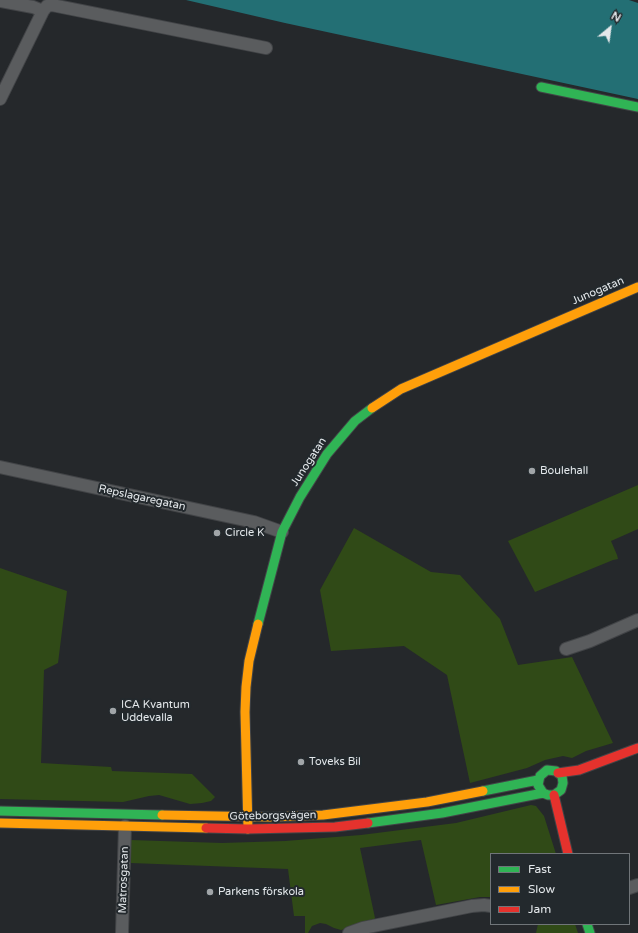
<!DOCTYPE html>
<meta charset="utf-8">
<style>
body{margin:0}
#map{position:relative;width:638px;height:933px;overflow:hidden;background:#25282b;font-family:"Varela Round",sans-serif}
canvas{display:block}
.legend{position:absolute;left:490px;top:853px;width:140px;height:72px;box-sizing:border-box;background:#23292d;border:1px solid #707579;margin:0;padding:5px 7px;list-style:none;font-size:12px;color:#e4e8eb}
.legend li{display:flex;align-items:center;gap:8px;height:20px}
.legend b{width:20px;border:1px solid #707579}
.north{position:absolute;left:590px;top:8px;width:40px;height:40px;-webkit-text-stroke:3px #23292d;paint-order:stroke;rotate:29deg;font-size:11px;font-weight:700;line-height:16px;text-align:center;color:#e4e8eb}
.north::after{content:'';display:block;margin:auto;width:14px;height:18px;background:#e4e8eb;clip-path:polygon(50% 0,100% 100%,50% 72%,0 100%)}
</style>
<div id="map">
<canvas width="638" height="933"></canvas>
<ul class="legend">
<li><b style="height:5px;background:#30b455"></b>Fast</li>
<li><b style="height:5px;background:#ff9f0a"></b>Slow</li>
<li><b style="height:5px;background:#e5322d"></b>Jam</li>
</ul>
<div class="north">N</div>
</div>
<script>
const ctx = document.querySelector('canvas').getContext('2d');
ctx.lineJoin = 'round';
function fillPath(path, color) { ctx.fillStyle = color; ctx.fill(path, 'evenodd'); }
const poly = rows => new Path2D(rows.map(r => 'M' + r).join(''));
function strokePath(path, color, width, dash) { ctx.strokeStyle = color; ctx.lineWidth = width; ctx.lineCap = dash ? 'butt' : 'round'; ctx.setLineDash(dash || []); ctx.stroke(path); }
function label(font, color, halo, rows, align = 'center') {
  ctx.font = font + ' "Varela Round",sans-serif'; ctx.lineWidth = 4; ctx.setLineDash([]); ctx.textBaseline = 'middle'; ctx.strokeStyle = halo; ctx.fillStyle = color; for (const [text, x, y, turn = 0] of rows) {
    ctx.save(); ctx.translate(x, y); ctx.rotate((+turn || 0) * Math.PI / 180); ctx.textAlign = isNaN(turn) ? turn : align; if (halo) ctx.strokeText(text, 0, 0); ctx.fillText(text, 0, 0); ctx.restore();
  }
}
fillPath(poly([
 [638,485,638,529,611,541,617,555,618,559,613,560,535,592,508,541],
 [354,528,431,572,460,575,500,619,518,665,572,657,613,743,586,751,572,758,563,756,545,760,527,768,470,783,447,675,404,646,331,651,320,590],
 [0,568,67,591,58,663,44,670,41,763,111,767,112,771,192,774,215,797,211,801,202,803,190,804,159,795,149,796,123,802,0,799],
 [531,805,536,806,544,816,556,854,491,854,491,897,480,897,436,905,421,840,360,848,375,918,371,922,341,930,334,928,326,924,320,923,312,926,308,933,305,933,305,916,294,916,288,869,131,863,131,840,222,843,285,841,361,835,456,823],
 [538,924,575,924,578,933,536,933]
]), '#304a17');
fillPath(poly([
 [186,0,629,0,638,3,638,99,285,23]
]), '#236f74');
const street = poly([
 [0,1,33,7,43,11],
 [0,99,43,11,47,6,52,5,266,48],
 [0,467,254,522,282,532],
 [566,649,590,641,638,620],
 [629,888,638,885],
 [122,933,125,826],
 [349,933,363,928,472,906,484,905,491,906]
]);
const fast = poly([
 [541,87,638,107],
 [258,624,282,532,300,497,327,454,355,421,372,408],
 [483,791,538,780],
 [0,811,162,815],
 [368,823,442,813,543,793,548,795,554,795,561,790,563,783,562,776,556,771,547,770,540,776,538,785,543,793],
 [587,924,590,933]
]);
const slow = poly([
 [372,408,401,389,638,287],
 [162,815,271,817,323,815,427,802,483,791],
 [0,823,206,828],
 [248,829,245,712,246,687,249,661,258,624]
]);
const jam = poly([
 [558,773,579,770,638,748],
 [554,795,568,854],
 [206,828,248,829,335,827,368,823]
]);
strokePath(street, '#424447', 14);
strokePath(fast, '#424447', 11);
strokePath(slow, '#424447', 11);
strokePath(jam, '#424447', 11);
strokePath(street, '#5a5c5e', 12);
strokePath(fast, '#30b455', 9);
strokePath(slow, '#ff9f0a', 9);
strokePath(jam, '#e5322d', 9);
for (const [x, y, r, color] of [
 [532,471,4,"#a1a5a8"],
 [217,533,4,"#a1a5a8"],
 [113,711,4,"#a1a5a8"],
 [301,762,4,"#a1a5a8"],
 [210,892,4,"#a1a5a8"]
]) { const dot = new Path2D(); dot.arc(x, y, r, 0, 2 * Math.PI); ctx.fillStyle = color; ctx.fill(dot); strokePath(dot, '#23292d', 1.5); }
label('11px', '#e4e8eb', '#23292d', [
 ["Junogatan",598,291,-23],
 ["Junogatan",309,462,-57],
 ["Repslagaregatan",142,498,12],
 ["Göteborgsvägen",273,816,-1],
 ["Matrosgatan",124,880,-88]
]);
label('11px', '#e4e8eb', '#23292d', [
 ["Boulehall",540,471],
 ["Circle K",225,533],
 ["ICA Kvantum",121,705],
 ["Uddevalla",121,718],
 ["Toveks Bil",309,762],
 ["Parkens förskola",218,892]
], 'left');
</script>
